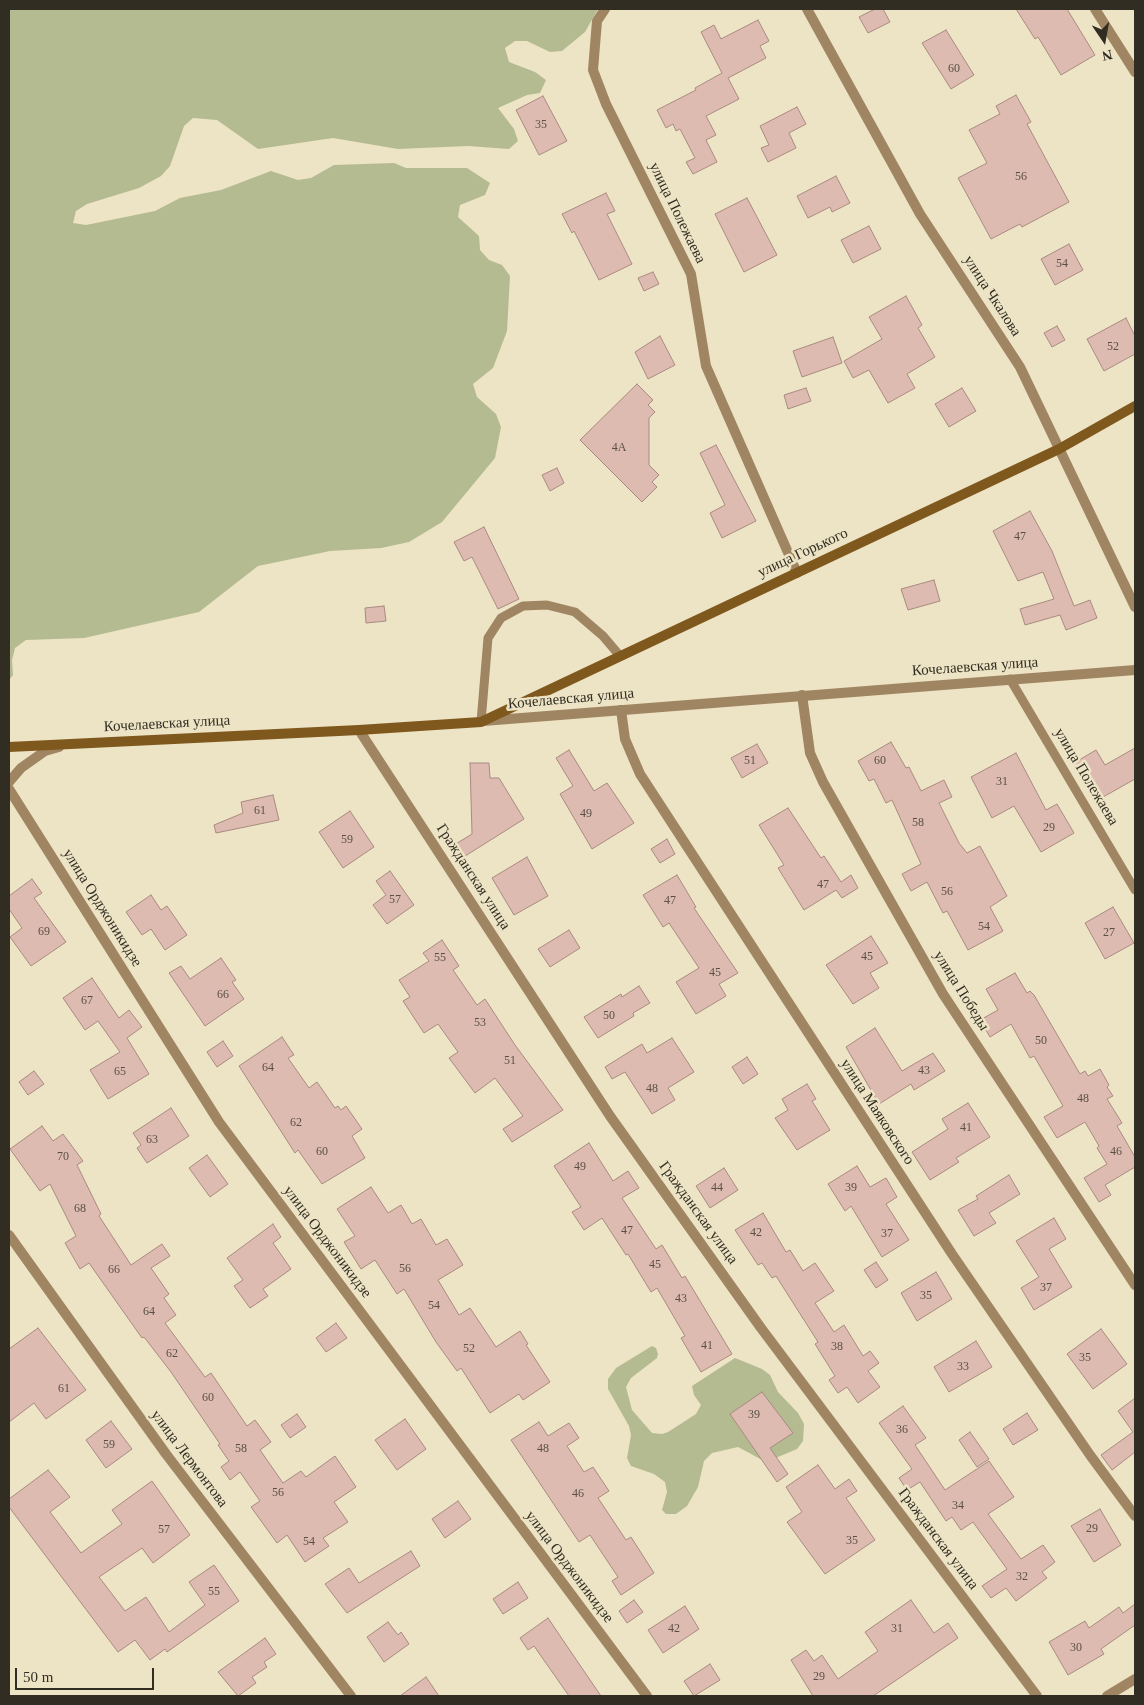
<!DOCTYPE html>
<meta charset="utf-8">
<style>
body{margin:0}
#map{position:relative;width:1144px;height:1705px;overflow:hidden;background:#ede3c5;font-family:"Times New Roman",serif}
canvas{display:block}
.frame{position:absolute;inset:0;border:10px solid #312d22;pointer-events:none}
.north{position:absolute;left:1079px;top:15px;width:50px;height:50px;-webkit-text-stroke:4px #ede3c5;paint-order:stroke;rotate:168deg;font-size:14px;font-weight:700;line-height:20px;text-align:center;color:#312d22}
.north::after{content:'';display:block;margin:auto;width:18px;height:22px;background:#312d22;clip-path:polygon(50% 0,100% 100%,50% 72%,0 100%)}
.scale{position:absolute;left:15px;top:1668px;width:139px;height:22px;box-sizing:border-box;border:2px solid #312d22;border-top:0;padding-left:6px;font-size:15px;line-height:18px;white-space:nowrap;color:#312d22;-webkit-text-stroke:4px #ede3c5;paint-order:stroke}
</style>
<div id="map">
<canvas width="1144" height="1705"></canvas>
<div class="frame"></div>
<div class="north">N</div>
<div class="scale">50 m</div>
</div>
<script>
const ctx = document.querySelector('canvas').getContext('2d');
ctx.lineJoin = 'round';
function fillPath(path, color) { ctx.fillStyle = color; ctx.fill(path, 'evenodd'); }
const poly = rows => new Path2D(rows.map(r => 'M' + r).join(''));
function strokePath(path, color, width, dash) { ctx.strokeStyle = color; ctx.lineWidth = width; ctx.lineCap = dash ? 'butt' : 'round'; ctx.setLineDash(dash || []); ctx.stroke(path); }
function label(font, color, halo, rows, align = 'center') {
  ctx.font = font + ' "Times New Roman",serif'; ctx.lineWidth = 5; ctx.setLineDash([]); ctx.textBaseline = 'middle'; ctx.strokeStyle = halo; ctx.fillStyle = color; for (const [text, x, y, turn = 0] of rows) {
    ctx.save(); ctx.translate(x, y); ctx.rotate((+turn || 0) * Math.PI / 180); ctx.textAlign = isNaN(turn) ? turn : align; if (halo) ctx.strokeText(text, 0, 0); ctx.fillText(text, 0, 0); ctx.restore();
  }
}
fillPath(poly([
 [9,9,598,9,585,32,562,51,550,52,527,41,515,41,505,48,509,62,535,72,546,80,540,93,527,95,498,108,514,129,518,141,509,149,468,146,398,149,333,138,258,149,217,120,193,118,184,126,170,166,161,176,139,188,87,204,76,211,73,223,86,225,155,211,180,198,221,190,271,171,298,180,311,178,334,165,394,163,406,168,467,168,490,183,485,195,460,205,458,217,479,236,480,250,489,260,502,265,510,276,507,331,493,368,473,384,477,397,496,414,501,427,495,458,442,522,409,542,381,548,330,551,258,566,199,612,84,638,26,640,15,648,12,660,13,675,9,680],
 [652,1346,656,1348,658,1354,657,1358,631,1378,626,1387,632,1410,652,1433,662,1434,668,1432,696,1414,701,1405,694,1395,692,1386,735,1358,762,1369,770,1375,778,1392,798,1413,804,1424,803,1441,797,1449,766,1462,738,1447,712,1453,704,1461,698,1487,687,1506,676,1514,666,1514,662,1510,667,1492,665,1482,654,1474,631,1466,627,1458,631,1435,629,1426,608,1389,608,1379,616,1368]
]), '#b4bb90');
const building = poly([
 [875,9,883,9,890,22,868,33,859,17,875,9],
 [1016,9,1067,9,1095,55,1061,75,1038,37,1035,39,1016,9],
 [758,20,769,41,760,46,766,58,728,78,739,99,706,116,716,135,706,140,717,162,693,174,686,162,695,158,680,129,676,131,673,124,666,128,657,110,696,90,695,88,722,73,701,32,714,25,721,39,758,20],
 [946,30,974,75,951,89,922,43,946,30],
 [1016,95,1031,122,1027,124,1069,202,1022,227,1020,224,991,239,958,178,987,163,969,130,1000,114,996,106,1016,95],
 [543,96,567,141,539,155,516,110,543,96],
 [797,107,806,124,789,133,796,148,768,162,761,148,769,145,760,126,797,107],
 [836,176,850,203,832,212,830,207,808,218,797,196,836,176],
 [606,193,615,211,607,214,632,264,599,280,574,231,572,233,562,214,606,193],
 [747,198,777,255,744,272,715,214,747,198],
 [869,226,881,249,853,263,841,240,869,226],
 [1069,244,1083,270,1055,285,1041,259,1069,244],
 [653,272,659,284,644,291,638,278,653,272],
 [906,296,922,325,918,328,935,357,907,374,915,388,888,403,869,370,853,378,844,361,882,339,869,317,906,296],
 [1126,318,1135,336,1135,354,1104,371,1087,339,1126,318],
 [1057,326,1065,340,1052,347,1044,333,1057,326],
 [660,336,675,365,648,379,635,352,660,336],
 [833,337,842,363,802,377,793,351,833,337],
 [637,384,653,400,648,405,655,412,649,418,649,465,659,475,652,482,657,487,642,502,580,440,637,384],
 [806,388,811,401,788,409,784,395,806,388],
 [962,388,976,411,949,427,935,404,962,388],
 [716,445,756,521,722,538,710,513,725,505,700,453,716,445],
 [557,468,564,483,550,491,542,475,557,468],
 [1030,511,1052,551,1074,606,1090,600,1097,618,1066,630,1060,615,1025,625,1020,609,1054,599,1043,572,1018,581,993,531,1030,511],
 [484,527,519,599,498,609,472,557,464,561,454,542,484,527],
 [934,580,940,601,908,610,901,589,934,580],
 [384,606,386,621,366,623,365,608,384,606],
 [891,742,906,768,909,767,921,791,944,780,952,797,939,803,959,843,967,853,980,846,1007,896,990,907,1003,931,968,950,947,911,943,913,927,882,911,891,902,874,921,864,892,800,886,803,874,779,869,781,858,761,891,742],
 [757,744,768,763,742,778,731,758,757,744],
 [1135,748,1135,779,1096,801,1074,763,1096,750,1105,765,1135,748],
 [569,750,594,791,607,783,634,823,592,849,560,794,573,786,556,758,569,750],
 [1016,753,1046,810,1057,804,1074,833,1041,852,1014,806,992,818,971,777,1016,753],
 [470,763,489,763,490,778,499,778,524,819,462,858,454,845,472,834,470,763],
 [273,795,279,820,216,833,214,825,243,813,241,802,273,795],
 [788,808,821,858,824,856,841,882,851,875,858,888,842,898,836,890,804,910,778,868,784,865,759,825,788,808],
 [350,811,374,847,343,868,319,832,350,811],
 [667,839,675,854,660,863,651,849,667,839],
 [527,857,548,896,514,915,492,878,527,857],
 [390,871,414,905,387,924,373,905,386,895,376,881,390,871],
 [677,875,696,907,694,908,738,973,719,984,726,996,696,1014,676,982,699,968,669,923,663,927,643,895,677,875],
 [32,879,42,893,34,898,66,942,31,966,10,937,22,928,9,909,9,896,32,879],
 [151,895,161,910,167,906,187,935,165,950,151,929,142,935,126,912,151,895],
 [1113,907,1134,943,1105,959,1085,923,1113,907],
 [569,930,580,948,550,967,538,949,569,930],
 [871,936,888,963,870,973,879,988,853,1004,826,965,871,936],
 [442,940,459,966,453,970,477,1005,485,999,515,1045,563,1110,512,1142,503,1129,523,1116,495,1078,475,1093,449,1058,458,1052,438,1024,424,1033,403,1001,410,997,399,980,429,961,423,953,442,940],
 [221,958,236,980,232,982,244,999,205,1026,169,973,181,966,190,979,221,958],
 [1015,973,1027,993,1030,991,1034,995,1080,1074,1085,1071,1088,1076,1100,1069,1109,1085,1107,1087,1113,1096,1107,1099,1122,1123,1117,1126,1135,1157,1135,1167,1105,1185,1111,1195,1099,1202,1084,1178,1107,1164,1097,1148,1099,1146,1085,1122,1057,1138,1044,1117,1063,1106,1034,1056,1030,1058,1011,1024,990,1037,980,1020,998,1010,986,989,1015,973],
 [92,978,119,1018,129,1010,142,1027,127,1038,149,1074,108,1099,90,1070,120,1052,98,1021,85,1030,63,998,92,978],
 [639,986,650,1003,633,1013,634,1016,598,1038,584,1017,621,994,622,997,639,986],
 [875,1028,902,1071,933,1053,945,1071,914,1090,911,1084,879,1104,846,1047,875,1028],
 [282,1037,294,1055,288,1058,309,1088,317,1082,335,1108,338,1106,341,1110,346,1106,362,1129,352,1136,365,1158,322,1184,298,1150,295,1153,239,1066,282,1037],
 [672,1038,694,1072,668,1088,675,1100,652,1114,625,1072,612,1079,605,1067,642,1044,647,1053,672,1038],
 [223,1041,233,1056,217,1067,207,1052,223,1041],
 [747,1057,758,1074,743,1084,732,1067,747,1057],
 [34,1071,44,1084,28,1095,19,1082,34,1071],
 [807,1084,816,1099,812,1101,830,1130,797,1150,775,1118,788,1110,782,1099,807,1084],
 [968,1103,990,1137,956,1158,959,1162,930,1180,912,1152,948,1129,942,1119,968,1103],
 [171,1108,189,1136,147,1163,137,1148,141,1145,133,1133,171,1108],
 [42,1126,53,1141,63,1134,83,1161,77,1165,101,1214,99,1216,131,1265,162,1244,170,1256,151,1268,169,1294,164,1298,176,1315,165,1323,205,1377,211,1373,247,1426,255,1420,271,1442,260,1450,283,1483,301,1471,306,1477,335,1456,356,1487,334,1502,348,1522,323,1538,329,1546,305,1562,287,1535,277,1543,251,1507,260,1501,240,1472,230,1480,221,1467,229,1461,218,1445,220,1444,171,1372,144,1337,142,1338,89,1263,80,1269,65,1243,76,1236,50,1184,40,1191,10,1149,42,1126],
 [589,1143,613,1181,628,1171,639,1188,622,1198,656,1249,662,1245,682,1278,685,1276,732,1354,701,1372,681,1338,685,1336,657,1288,651,1292,628,1254,626,1255,602,1218,584,1230,572,1212,581,1207,554,1166,589,1143],
 [207,1155,228,1184,210,1197,189,1168,207,1155],
 [857,1166,870,1187,886,1178,897,1197,886,1204,909,1240,882,1257,851,1206,845,1211,828,1184,857,1166],
 [724,1168,738,1190,710,1208,696,1186,724,1168],
 [1009,1175,1020,1194,989,1213,996,1223,974,1236,958,1210,978,1199,976,1196,1009,1175],
 [371,1187,388,1213,401,1205,412,1224,421,1219,436,1245,447,1239,463,1265,438,1280,459,1315,470,1308,496,1347,520,1331,528,1344,526,1345,550,1382,523,1400,519,1394,490,1413,461,1368,457,1371,436,1342,404,1289,397,1294,375,1260,361,1269,344,1242,355,1236,337,1209,371,1187],
 [763,1213,786,1252,790,1250,803,1271,815,1263,834,1291,815,1303,834,1332,844,1325,863,1356,870,1351,879,1363,868,1371,880,1387,858,1403,847,1387,838,1393,829,1380,835,1376,815,1344,818,1342,776,1276,772,1278,762,1263,758,1265,735,1230,763,1213],
 [1054,1218,1066,1239,1049,1249,1072,1287,1034,1310,1021,1288,1039,1277,1016,1241,1054,1218],
 [273,1224,281,1237,273,1243,291,1269,263,1289,268,1296,250,1308,234,1286,243,1280,227,1258,273,1224],
 [876,1262,888,1280,876,1288,864,1270,876,1262],
 [936,1272,952,1299,917,1321,901,1293,936,1272],
 [336,1323,347,1338,326,1352,316,1338,336,1323],
 [38,1328,86,1390,46,1419,34,1403,9,1422,9,1349,38,1328],
 [1101,1329,1127,1364,1093,1389,1067,1354,1101,1329],
 [976,1341,992,1367,949,1392,934,1367,976,1341],
 [762,1392,793,1433,770,1448,788,1474,777,1482,730,1414,762,1392],
 [1135,1398,1135,1452,1112,1470,1101,1455,1133,1432,1118,1411,1135,1398],
 [903,1406,926,1438,915,1445,945,1490,989,1461,1014,1497,988,1514,1021,1559,1043,1545,1055,1562,1042,1572,1047,1578,1016,1601,1006,1588,991,1598,982,1586,1007,1569,973,1522,961,1530,952,1517,946,1521,920,1482,907,1490,899,1478,912,1469,879,1423,903,1406],
 [1027,1413,1038,1430,1013,1445,1003,1429,1027,1413],
 [297,1414,306,1427,290,1438,281,1425,297,1414],
 [405,1419,426,1449,397,1470,375,1440,405,1419],
 [111,1421,132,1449,106,1468,86,1440,111,1421],
 [539,1422,548,1436,569,1423,579,1438,567,1446,584,1472,593,1467,609,1491,598,1498,626,1540,631,1537,654,1573,621,1595,612,1581,618,1577,590,1535,579,1542,511,1440,539,1422],
 [970,1432,989,1459,977,1467,959,1440,970,1432],
 [818,1465,835,1489,849,1479,857,1491,846,1498,875,1540,825,1574,787,1522,802,1512,786,1487,818,1465],
 [48,1470,70,1497,50,1512,81,1553,122,1524,112,1510,152,1481,190,1535,153,1563,142,1548,99,1577,125,1611,146,1597,169,1632,205,1605,189,1582,214,1565,239,1601,167,1652,165,1649,150,1660,135,1640,118,1652,9,1507,9,1499,48,1470],
 [458,1501,471,1519,445,1538,432,1519,458,1501],
 [1100,1509,1121,1545,1094,1562,1071,1526,1100,1509],
 [411,1551,420,1566,347,1613,325,1584,349,1568,359,1583,411,1551],
 [518,1582,528,1598,503,1614,493,1599,518,1582],
 [634,1600,643,1612,627,1623,619,1611,634,1600],
 [911,1600,934,1633,948,1623,958,1638,873,1696,813,1696,791,1660,806,1650,814,1661,822,1655,838,1679,878,1651,865,1632,911,1600],
 [1135,1604,1135,1625,1101,1649,1104,1654,1068,1675,1049,1642,1085,1621,1089,1628,1119,1607,1123,1613,1135,1604],
 [685,1606,699,1629,663,1653,648,1630,685,1606],
 [548,1618,573,1655,601,1696,569,1696,534,1646,528,1650,520,1638,548,1618],
 [388,1622,398,1635,401,1632,409,1644,384,1662,367,1637,388,1622],
 [265,1638,276,1654,264,1662,267,1667,252,1677,256,1683,238,1696,218,1672,265,1638],
 [710,1664,720,1680,694,1696,684,1681,710,1664],
 [426,1677,439,1696,400,1696,426,1677]
]);
fillPath(building, '#ddbbb1');
strokePath(building, '#a98a80', 1);
strokePath(poly([
 [1010,679,1135,890],
 [481,722,488,638,501,618,523,606,547,605,575,612,603,636,620,656]
]), '#a08562', 9);
strokePath(poly([
 [605,9,597,21,593,70,606,104,691,274,706,366,797,573],
 [807,9,920,214,1020,367,1135,607],
 [1095,9,1135,72],
 [802,695,810,753,823,782,943,994,1135,1285],
 [621,710,625,739,640,774,952,1254,1090,1455,1135,1516],
 [359,730,610,1116,761,1328,1037,1696],
 [9,789,219,1122,647,1696],
 [9,1235,166,1454,351,1696],
 [1107,1696,1135,1679]
]), '#a08562', 10);
strokePath(poly([
 [483,721,1135,670],
 [9,782,21,768,45,751,59,747]
]), '#a08562', 10);
strokePath(poly([
 [9,747,359,730,481,722,1059,449,1135,406]
]), '#7e581d', 10);
label('12px', '#5c5046', null, [
 ["60",954,69],
 ["35",541,125],
 ["56",1021,177],
 ["54",1062,264],
 ["52",1113,347],
 ["4А",619,448],
 ["47",1020,537],
 ["51",750,761],
 ["60",880,761],
 ["31",1002,782],
 ["61",260,811],
 ["49",586,814],
 ["58",918,823],
 ["29",1049,828],
 ["59",347,840],
 ["47",823,885],
 ["56",947,892],
 ["57",395,900],
 ["47",670,901],
 ["54",984,927],
 ["69",44,932],
 ["27",1109,933],
 ["45",867,957],
 ["55",440,958],
 ["45",715,973],
 ["66",223,995],
 ["67",87,1001],
 ["50",609,1016],
 ["53",480,1023],
 ["50",1041,1041],
 ["51",510,1061],
 ["64",268,1068],
 ["43",924,1071],
 ["65",120,1072],
 ["48",652,1089],
 ["48",1083,1099],
 ["62",296,1123],
 ["41",966,1128],
 ["63",152,1140],
 ["60",322,1152],
 ["46",1116,1152],
 ["70",63,1157],
 ["49",580,1167],
 ["44",717,1188],
 ["39",851,1188],
 ["68",80,1209],
 ["47",627,1231],
 ["42",756,1233],
 ["37",887,1234],
 ["45",655,1265],
 ["56",405,1269],
 ["66",114,1270],
 ["37",1046,1288],
 ["35",926,1296],
 ["43",681,1299],
 ["54",434,1306],
 ["64",149,1312],
 ["41",707,1346],
 ["38",837,1347],
 ["52",469,1349],
 ["62",172,1354],
 ["35",1085,1358],
 ["33",963,1367],
 ["61",64,1389],
 ["60",208,1398],
 ["39",754,1415],
 ["36",902,1430],
 ["59",109,1445],
 ["58",241,1449],
 ["48",543,1449],
 ["56",278,1493],
 ["46",578,1494],
 ["34",958,1506],
 ["29",1092,1529],
 ["57",164,1530],
 ["35",852,1541],
 ["54",309,1542],
 ["32",1022,1577],
 ["55",214,1592],
 ["42",674,1629],
 ["31",897,1629],
 ["30",1076,1648],
 ["29",819,1677]
]);
label('15px', '#312d22', '#ede3c5', [
 ["улица Полежаева",677,213,64],
 ["улица Чкалова",992,296,57],
 ["улица Горького",803,553,-25],
 ["Кочелаевская улица",975,667,-4],
 ["Кочелаевская улица",571,699,-5],
 ["Кочелаевская улица",167,724,-3],
 ["улица Полежаева",1086,777,59],
 ["Гражданская улица",473,877,57],
 ["улица Орджоникидзе",102,908,58],
 ["улица Победы",961,991,58],
 ["улица Маяковского",877,1112,57],
 ["Гражданская улица",698,1213,54],
 ["улица Орджоникидзе",327,1242,53],
 ["улица Лермонтова",189,1459,53],
 ["Гражданская улица",938,1539,53],
 ["улица Орджоникидзе",569,1567,53]
]);
</script>
